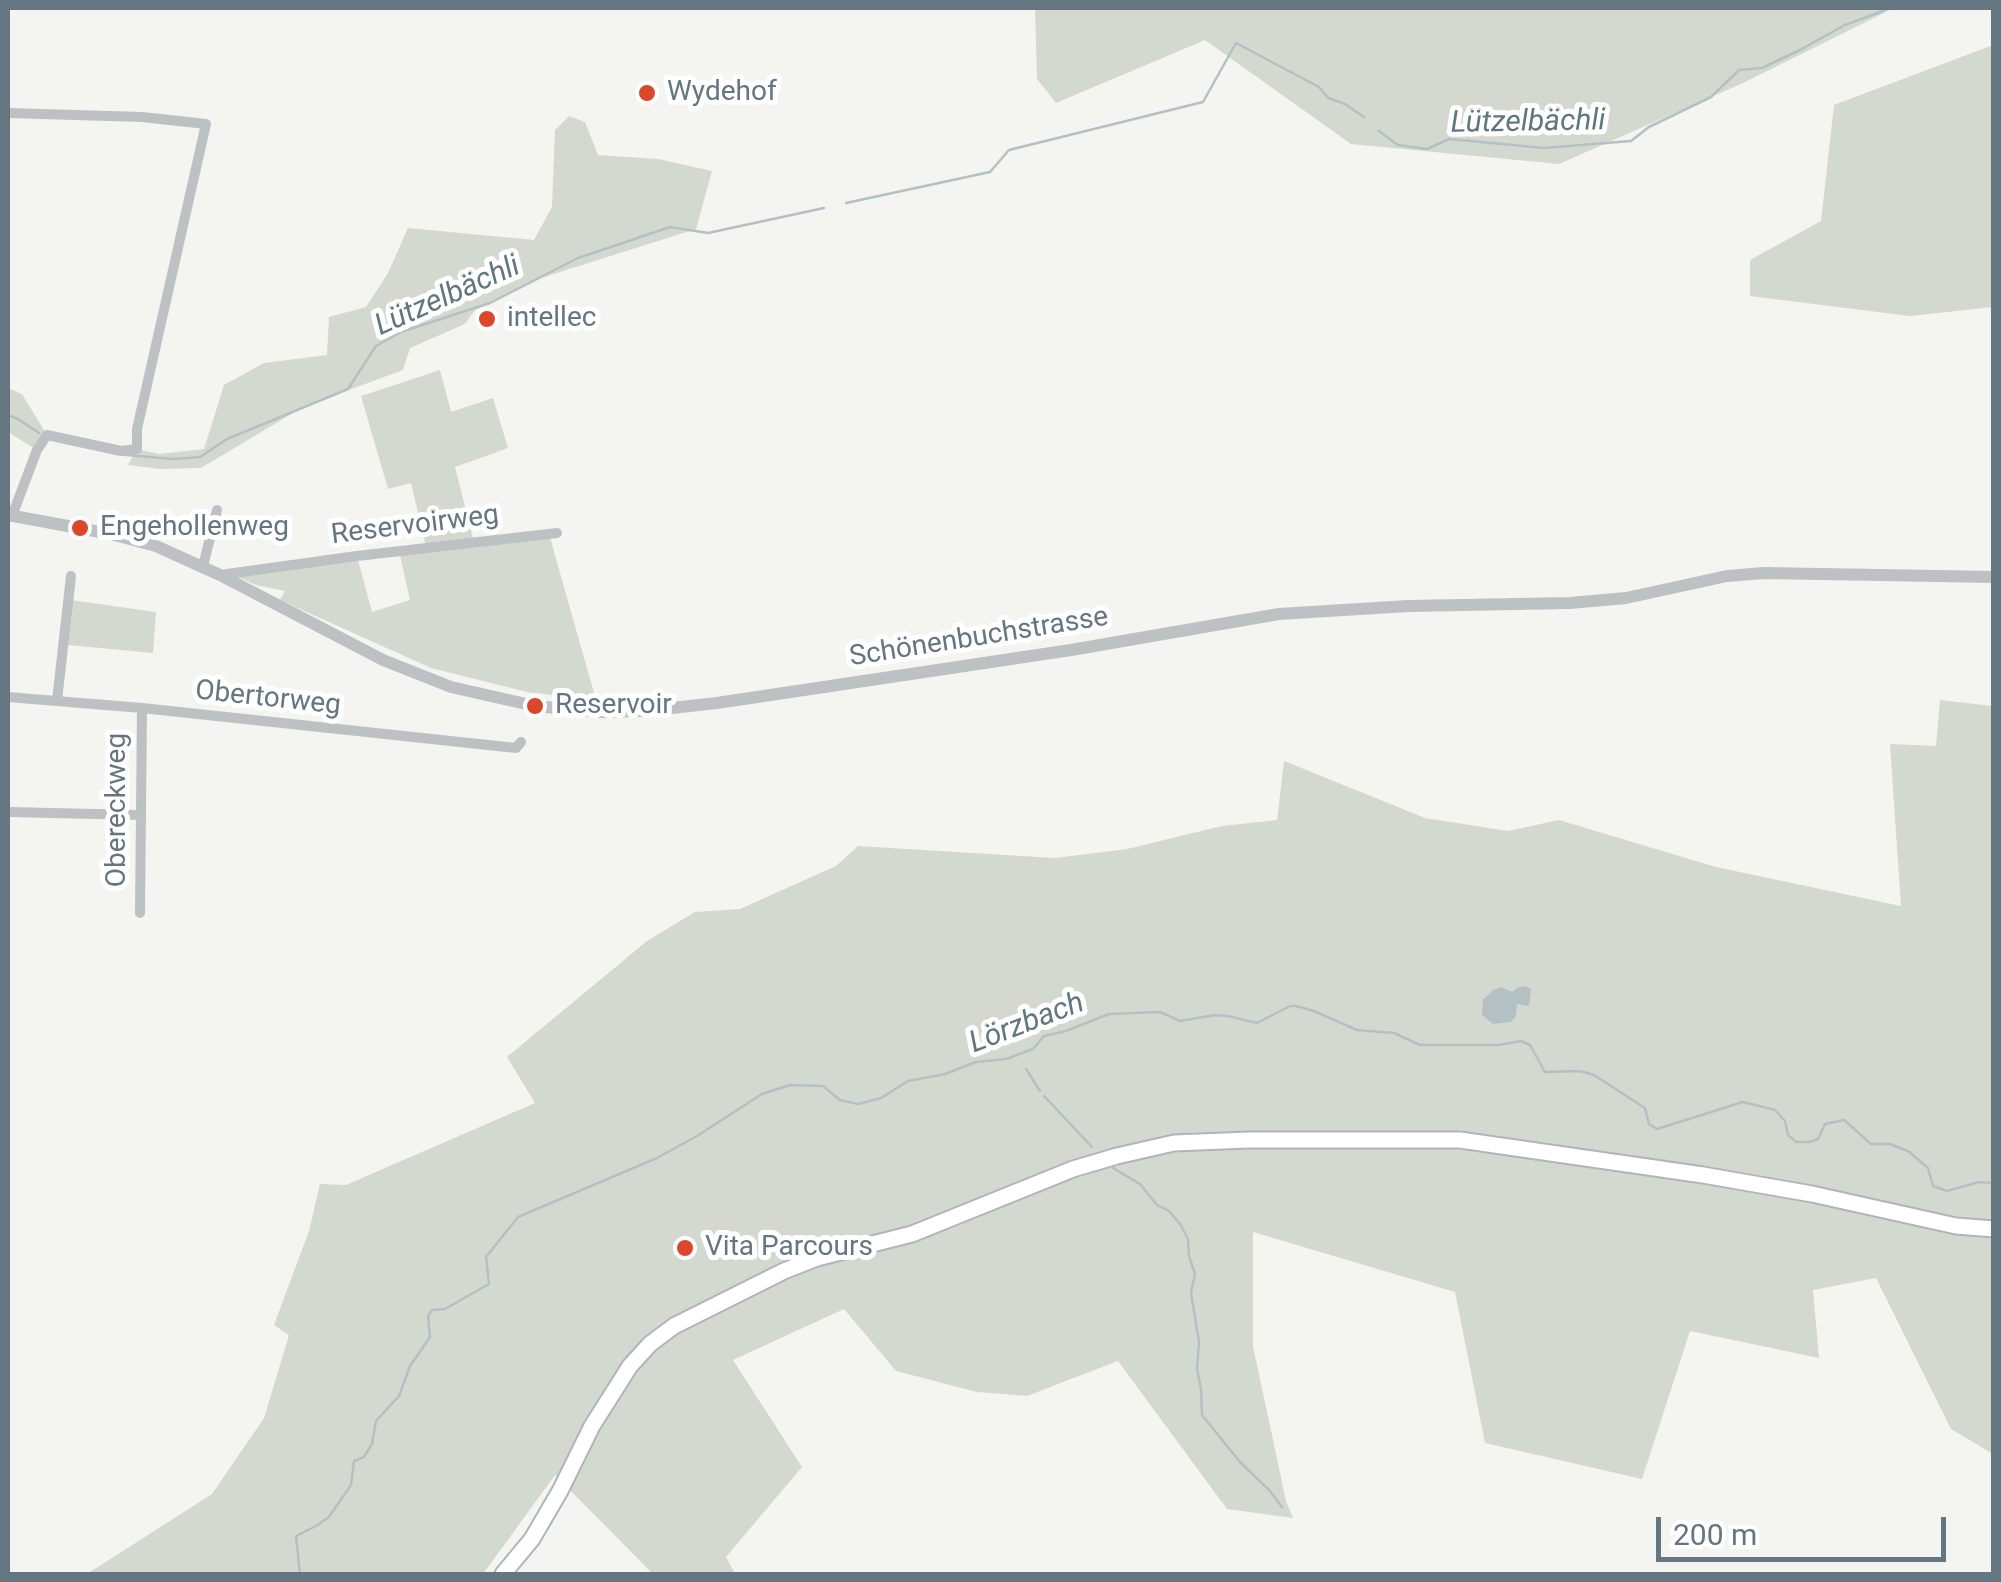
<!DOCTYPE html>
<meta charset="utf-8">
<style>
body{margin:0}
#map{position:relative;width:2001px;height:1582px;overflow:hidden;background:#f4f4f0;font-family:Roboto,sans-serif}
canvas{display:block}
.frame{position:absolute;inset:0;border:10px solid #647680;pointer-events:none}
.scale{position:absolute;left:1656px;top:1517px;width:290px;height:45px;box-sizing:border-box;border:5px solid #647680;border-top:0;padding-left:12px;font-size:30px;line-height:35px;white-space:nowrap;color:#647680;-webkit-text-stroke:8px #fff;paint-order:stroke}
</style>
<div id="map">
<canvas width="2001" height="1582"></canvas>
<div class="frame"></div>
<div class="scale">200 m</div>
</div>
<script>
const ctx = document.querySelector('canvas').getContext('2d');
ctx.lineJoin = 'round';
function fillPath(path, color) { ctx.fillStyle = color; ctx.fill(path, 'evenodd'); }
const poly = rows => new Path2D(rows.map(r => 'M' + r).join(''));
function strokePath(path, color, width, dash) { ctx.strokeStyle = color; ctx.lineWidth = width; ctx.lineCap = dash ? 'butt' : 'round'; ctx.setLineDash(dash || []); ctx.stroke(path); }
function label(font, color, halo, rows, align = 'center') {
  ctx.font = font + ' Roboto,sans-serif'; ctx.lineWidth = 10; ctx.setLineDash([]); ctx.textBaseline = 'middle'; ctx.strokeStyle = halo; ctx.fillStyle = color; for (const [text, x, y, turn = 0] of rows) {
    ctx.save(); ctx.translate(x, y); ctx.rotate((+turn || 0) * Math.PI / 180); ctx.textAlign = isNaN(turn) ? turn : align; if (halo) ctx.strokeText(text, 0, 0); ctx.fillText(text, 0, 0); ctx.restore();
  }
}
fillPath(poly([
 [1035,8,1894,8,1743,83,1559,164,1351,144,1205,40,1056,103,1037,79],
 [1993,45,1993,307,1910,316,1750,296,1750,260,1821,221,1834,105],
 [569,116,585,122,598,155,658,159,712,171,696,229,541,278,475,310,465,324,410,348,403,370,303,407,201,468,160,469,128,465,137,449,159,454,204,449,224,385,264,363,327,355,329,317,366,307,388,273,408,228,534,240,552,207,555,130],
 [440,370,451,412,493,398,508,448,455,467,474,542,549,534,596,700,527,692,431,668,280,600,285,591,256,585,236,576,357,556,372,612,410,600,399,551,426,547,411,483,388,489,361,396],
 [8,388,22,394,47,435,37,450,8,432],
 [70,600,156,612,153,653,68,645],
 [1940,700,1993,706,1993,1454,1951,1429,1876,1278,1813,1290,1819,1358,1690,1331,1642,1479,1485,1443,1455,1292,1253,1232,1253,1346,1286,1501,1293,1518,1227,1509,1118,1361,1027,1396,977,1392,896,1371,844,1309,733,1360,802,1467,726,1557,735,1574,653,1574,555,1475,483,1574,87,1574,212,1494,264,1418,289,1335,274,1325,309,1231,320,1184,346,1185,535,1103,507,1057,647,941,695,912,740,909,836,866,858,846,1055,858,1127,849,1222,826,1277,820,1284,761,1425,818,1508,831,1559,820,1716,867,1901,906,1890,744,1936,746]
]), '#d4d9d0');
fillPath(poly([
 [1526,986,1531,989,1529,1006,1517,1004,1516,1016,1511,1022,1493,1024,1482,1015,1483,1000,1493,990,1501,987,1512,992,1517,988]
]), '#b4c1c4');
strokePath(poly([
 [1379,131,1398,145,1427,149,1449,139,1544,148,1631,141,1649,127,1711,97,1739,70,1762,68,1800,50,1845,25,1883,11,1887,8],
 [846,203,990,172,1009,150,1203,102,1236,43,1319,87,1328,98,1345,104,1364,117],
 [8,415,18,419,39,433],
 [126,455,174,459,200,457,227,439,348,389,376,346,401,332,490,303,578,258,670,227,708,233,824,208],
 [1026,1069,1040,1091],
 [1044,1096,1092,1147],
 [1113,1168,1140,1184,1157,1205,1169,1211,1180,1224,1188,1239,1189,1256,1195,1274,1191,1293,1199,1342,1197,1369,1201,1389,1202,1415,1240,1462,1269,1490,1282,1507],
 [300,1574,296,1536,316,1526,329,1517,351,1485,354,1461,364,1457,372,1444,376,1421,399,1396,410,1366,430,1337,428,1316,432,1310,445,1309,489,1284,486,1257,518,1217,657,1158,697,1136,762,1094,790,1085,823,1086,840,1100,858,1104,881,1098,908,1081,945,1074,976,1062,1006,1059,1033,1049,1044,1036,1066,1031,1109,1014,1160,1012,1180,1021,1215,1015,1228,1016,1257,1023,1290,1006,1296,1006,1314,1011,1357,1030,1394,1033,1420,1045,1498,1045,1521,1041,1530,1045,1545,1072,1580,1071,1594,1075,1645,1108,1649,1124,1657,1129,1743,1102,1775,1110,1785,1121,1788,1135,1796,1142,1809,1142,1818,1139,1825,1124,1844,1120,1871,1144,1890,1144,1908,1151,1928,1168,1933,1186,1947,1191,1979,1182,1994,1183]
]), '#b4c1c4', 2.5);
const secondary = poly([
 [503,1574,532,1539,560,1491,592,1426,630,1366,650,1344,674,1326,784,1271,817,1258,912,1234,1073,1169,1117,1156,1174,1143,1249,1140,1460,1140,1703,1175,1812,1194,1956,1226,1994,1229]
]);
strokePath(secondary, '#afb5b9', 19);
strokePath(poly([
 [8,113,142,117,206,124,137,429,137,449,121,451,47,435,37,450,12,516],
 [203,566,217,510],
 [220,575,357,556,557,533],
 [8,697,142,708,516,748,521,742],
 [57,701,71,576],
 [8,812,140,815],
 [140,913,142,708]
]), '#bdc1c4', 10);
strokePath(poly([
 [8,515,111,534,156,546,220,575,383,660,451,687,535,706,599,712,644,711,717,703,1071,650,1279,614,1408,606,1570,603,1626,598,1727,576,1764,573,1994,577]
]), '#bdc1c4', 12);
strokePath(secondary, '#fff', 15);
for (const [x, y, r, color] of [
 [647,93,10,"#da472b"],
 [487,319,10,"#da472b"],
 [80,528,10,"#da472b"],
 [535,706,10,"#da472b"],
 [685,1248,10,"#da472b"]
]) { const dot = new Path2D(); dot.arc(x, y, r, 0, 2 * Math.PI); ctx.fillStyle = color; ctx.fill(dot); strokePath(dot, '#fff', 4); }
label('28px', '#647680', '#fff', [
 ["Wydehof",667,93],
 ["intellec",507,319],
 ["Engehollenweg",100,528],
 ["Reservoir",555,706],
 ["Vita Parcours",705,1248]
], 'left');
label('28px', '#647680', '#fff', [
 ["Reservoirweg",415,526,-7],
 ["Schönenbuchstrasse",979,638,-9],
 ["Obertorweg",268,699,6],
 ["Obereckweg",118,810,-90]
]);
label('italic 30px', '#60777e', '#fff', [
 ["Lützelbächli",1528,123,-1],
 ["Lützelbächli",448,297,-24],
 ["Lörzbach",1027,1024,-21]
]);
</script>
